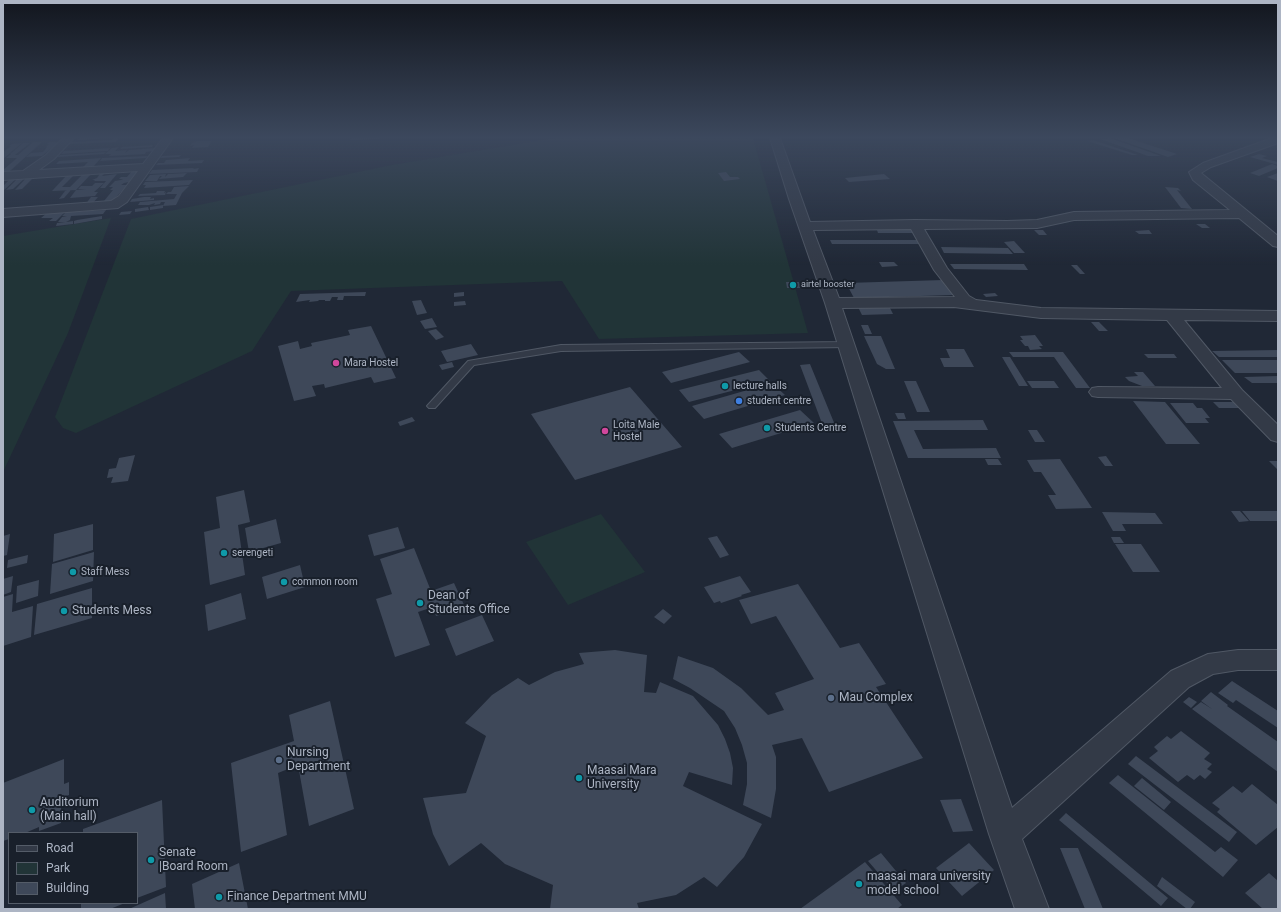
<!DOCTYPE html>
<style>
body{margin:0}
#map{position:relative;width:1281px;height:912px;overflow:hidden;background:#202836;font-family:Roboto,sans-serif}
canvas{display:block}
.frame{position:absolute;inset:0;border:4px solid #adb5c4;pointer-events:none}
.legend{position:absolute;left:8px;top:832px;width:130px;height:72px;box-sizing:border-box;background:#19202b;border:1px solid #545c68;margin:0;padding:5px 7px;list-style:none;font-size:12px;color:#adb5c4}
.legend li{display:flex;align-items:center;gap:8px;height:20px}
.legend b{width:20px;border:1px solid #545c68}
</style>
<div id="map">
<canvas width="1281" height="912"></canvas>
<div class="frame"></div>
<ul class="legend">
<li><b style="height:5px;background:#333a47"></b>Road</li>
<li><b style="height:11px;background:#213437"></b>Park</li>
<li><b style="height:11px;background:#3e4859"></b>Building</li>
</ul>
</div>
<script>
const ctx = document.querySelector('canvas').getContext('2d');
ctx.lineJoin = 'round';
function fillPath(path, color) { ctx.fillStyle = color; ctx.fill(path, 'evenodd'); }
const poly = rows => new Path2D(rows.map(r => 'M' + r).join(''));
function strokePath(path, color, width, dash) { ctx.strokeStyle = color; ctx.lineWidth = width; ctx.lineCap = dash ? 'butt' : 'round'; ctx.setLineDash(dash || []); ctx.stroke(path); }
function label(font, color, halo, rows, align = 'center') {
  ctx.font = font + ' Roboto,sans-serif'; ctx.lineWidth = 4; ctx.setLineDash([]); ctx.textBaseline = 'middle'; ctx.strokeStyle = halo; ctx.fillStyle = color; for (const [text, x, y, turn = 0] of rows) {
    ctx.save(); ctx.translate(x, y); ctx.rotate((+turn || 0) * Math.PI / 180); ctx.textAlign = isNaN(turn) ? turn : align; if (halo) ctx.strokeText(text, 0, 0); ctx.fillText(text, 0, 0); ctx.restore();
  }
}
fillPath(poly([
 [554,138,753,138,808,333,599,339,562,281,291,291,252,351,76,433,63,428,55,417,131,219,392,165],
 [111,218,68,333,3,472,3,236],
 [601,514,645,572,568,605,526,542]
]), '#213437');
fillPath(poly([
 [79,138,99,138,99,139,77,140],
 [114,138,119,138,116,142,69,144,71,142,112,140],
 [351,138,380,138,380,139,350,140],
 [1110,138,1161,156,1148,156,1100,139],
 [1114,138,1128,138,1177,154,1168,157],
 [1093,140,1138,155,1132,155,1087,141],
 [197,141,212,141,208,147,192,148,194,145,190,146,192,143],
 [33,142,42,142,10,171,3,172,3,170,17,158,6,158,11,154,10,154,23,143,30,143,15,155,18,155],
 [49,142,56,142,58,143,42,156,26,157,31,153,43,152,47,147,46,147,49,144,47,144],
 [22,143,3,159,3,152,11,146,9,146,12,144],
 [153,145,152,147,120,149,122,147],
 [119,147,115,151,127,150,125,153,129,150,156,148,153,151,146,152,145,154,109,156,111,154,105,154,112,148],
 [110,148,108,151,61,154,64,151],
 [106,152,104,154,57,157,60,155],
 [1259,154,1267,156,1262,158,1278,162,1278,165,1250,157],
 [181,155,179,157,160,158,162,156],
 [148,156,146,158,100,161,102,158],
 [101,158,92,168,81,169,88,162,56,164,59,161],
 [190,158,188,161,204,160,202,163,156,165,158,163,164,163,166,160],
 [1272,164,1278,166,1278,168,1259,176,1250,173],
 [194,168,193,169,199,168,197,172,149,174,152,170],
 [132,171,138,171,129,182,124,183,121,185,127,185,112,202,94,205,97,201,104,201,113,190,110,190,113,187,109,187,115,181,121,180,123,179,119,179,121,177,127,177],
 [93,172,76,190,52,191,66,176,73,176,62,187,70,187,84,173],
 [101,172,106,172,102,176,117,174,105,188,100,188,106,181,94,181,95,180,92,180,97,178],
 [726,172,730,177,738,177,740,179,724,181,718,173],
 [187,173,183,177,159,179,162,176,160,176,157,181,145,181,150,175,166,174,165,177,168,174],
 [1278,173,1278,181,1267,177],
 [884,174,890,179,849,182,845,178],
 [35,176,22,189,15,190,27,177],
 [19,177,26,177,13,189,6,190],
 [5,178,17,178,3,191,3,186,9,180,3,180],
 [193,180,189,185,144,188,146,185,143,185,145,182],
 [95,183,104,183,94,192,98,192,95,196,70,198,76,190,86,189,78,189,81,186,92,186],
 [189,186,182,193,176,205,163,206,165,202,161,202,160,204,154,205,155,203,149,205,138,205,140,202,174,199,177,194,166,194,168,192,171,192,174,187],
 [1165,187,1178,188,1181,191,1177,190,1192,209,1181,208],
 [71,190,64,198,59,199,65,191],
 [157,191,165,191,164,193,166,192,165,195,138,196,140,194,156,193],
 [91,197,98,197,92,204,85,205],
 [144,197,151,197,150,199,154,198,154,200,130,202,132,199],
 [163,205,163,208,150,210,150,207],
 [148,207,149,210,135,212,135,209],
 [106,210,103,214,71,216,70,220,66,222,73,221,73,224,56,226,57,223,65,222,58,222,62,217,67,216,62,216,66,212],
 [132,211,130,214,119,215,121,212],
 [65,212,56,221,49,221,53,218,41,218,47,213],
 [102,216,102,219,74,224,74,221,77,220],
 [1196,224,1205,224,1210,228,1202,228],
 [894,229,908,229,914,231,915,233,878,233,877,230],
 [1034,230,1043,230,1047,235,1039,235],
 [1149,230,1152,234,1139,234,1135,231],
 [830,240,919,240,921,244,832,244],
 [1014,241,1025,253,1014,253,1004,242],
 [941,247,1008,248,1013,254,944,253],
 [879,262,894,262,898,266,882,267],
 [950,264,1024,264,1028,270,954,269],
 [1071,265,1077,265,1085,274,1080,274],
 [943,280,954,295,854,298,846,283],
 [786,282,799,282,801,288,787,288],
 [366,292,365,296,344,296,343,300,337,300,338,297,332,297,330,301,325,301,325,300,319,300,318,301,309,302,310,300,296,302,300,294],
 [464,292,464,296,454,297,454,293],
 [995,293,998,296,986,297,983,294],
 [421,300,427,313,417,315,412,301],
 [465,301,466,305,454,306,454,302],
 [889,306,893,314,862,315,858,307],
 [432,318,437,327,425,329,420,321],
 [1091,322,1099,322,1108,331,1099,331],
 [861,325,868,325,872,334,865,334],
 [371,326,396,378,374,383,371,377,325,388,324,384,312,386,316,396,294,401,278,346,298,341,300,349,312,346,311,343,350,335,348,330],
 [436,329,444,337,436,340,428,331],
 [1035,335,1043,346,1039,346,1042,349,1030,350,1028,346,1025,346,1020,340,1023,340,1020,336],
 [864,336,881,336,895,369,886,369,877,364],
 [471,344,478,355,447,362,441,351],
 [946,349,964,349,974,367,944,367,940,358,950,358],
 [1278,350,1278,357,1219,357,1212,351],
 [739,352,750,362,671,383,662,372],
 [1009,352,1063,352,1090,388,1076,388,1054,357,1013,357],
 [1144,354,1174,354,1177,358,1148,358],
 [1002,357,1010,357,1028,386,1019,386],
 [1222,360,1278,360,1278,373,1235,373],
 [452,362,454,367,442,370,439,365],
 [810,364,835,425,823,426,800,365],
 [759,370,770,381,689,402,679,390],
 [1134,372,1143,372,1155,386,1142,386,1129,381,1125,377,1138,376],
 [1278,376,1278,383,1252,383,1244,377],
 [904,381,916,381,930,412,917,412],
 [1027,381,1054,381,1059,388,1032,388],
 [772,383,785,395,704,419,692,406],
 [630,387,682,447,575,480,531,414],
 [1133,401,1165,402,1200,444,1166,444],
 [1213,402,1239,402,1244,408,1219,408],
 [1170,403,1193,403,1197,408,1202,408,1210,418,1205,418,1209,423,1186,423],
 [800,410,814,423,732,448,719,434],
 [895,413,904,413,906,419,898,419],
 [412,417,415,421,400,426,398,422],
 [983,420,988,430,914,430,923,449,996,448,1001,458,908,458,893,421],
 [1028,430,1037,430,1045,442,1035,442],
 [135,455,128,481,111,483,113,477,107,478,109,469,116,468,119,458],
 [1106,456,1113,466,1105,466,1098,457],
 [985,459,998,459,1002,465,988,465],
 [1060,459,1092,508,1056,509,1048,495,1056,495,1041,472,1034,472,1027,460],
 [1269,461,1278,461,1278,470],
 [244,490,250,522,238,525,245,575,210,585,204,532,220,528,216,497],
 [1231,511,1240,511,1249,521,1239,522],
 [1242,511,1278,511,1278,521,1250,521],
 [1102,512,1155,513,1163,524,1122,524,1126,531,1113,531],
 [276,519,281,543,249,552,245,528],
 [93,524,93,550,53,562,54,534],
 [398,527,405,548,374,556,368,535],
 [10,534,7,555,3,556,3,536],
 [717,536,729,555,720,558,708,538],
 [1111,537,1120,537,1124,543,1114,543],
 [1115,544,1141,544,1160,572,1133,572],
 [414,548,431,591,454,583,465,607,436,616,433,607,418,612,430,645,395,657,376,599,392,594,380,559],
 [94,552,93,581,50,594,52,564],
 [28,555,27,563,7,568,8,560],
 [300,565,305,587,267,599,262,577],
 [13,576,11,592,3,595,3,579],
 [740,576,751,592,741,595,742,596,721,603,720,601,714,603,704,587],
 [39,580,38,596,16,603,17,586],
 [798,584,840,648,859,643,886,684,876,687,923,758,829,792,802,738,772,745,776,757,776,789,771,818,743,805,747,784,747,763,742,745,735,728,724,711,690,688,673,679,678,656,713,668,741,688,768,715,784,710,775,693,814,679,776,616,751,624,739,600],
 [92,588,92,618,34,635,37,604],
 [241,593,246,619,208,631,205,605],
 [13,594,12,612,33,606,31,637,3,646,3,597],
 [663,609,672,616,664,624,654,617],
 [482,615,494,641,456,656,445,629],
 [615,650,647,655,644,692,656,693,660,682,693,696,718,725,725,739,730,753,733,768,732,785,689,772,683,786,762,824,744,857,717,887,704,877,676,895,637,903,639,909,550,909,553,885,505,864,481,843,449,866,433,834,423,798,466,793,486,736,465,723,492,695,518,678,529,685,555,672,584,664,579,653],
 [1232,681,1278,711,1278,728,1236,700,1233,703,1218,693],
 [1211,692,1228,705,1227,706,1278,742,1278,772,1192,709,1201,702,1212,709,1201,701],
 [1189,697,1197,702,1191,708,1183,702],
 [330,701,354,809,309,826,298,765,278,773,287,835,241,852,231,763,294,741,289,715],
 [1181,731,1210,753,1204,759,1212,764,1207,769,1212,772,1205,779,1200,775,1194,780,1187,775,1178,782,1149,758,1158,751,1154,747,1167,736,1171,739],
 [1136,756,1237,832,1229,842,1128,764],
 [64,759,64,784,69,782,69,795,61,798,61,823,39,831,39,827,25,833,9,833,9,839,3,841,3,783],
 [1118,775,1215,852,1221,847,1238,860,1223,877,1109,783],
 [1142,778,1171,802,1164,810,1134,786],
 [1252,784,1278,805,1278,827,1256,845,1217,812,1220,809,1212,803,1233,786,1242,793],
 [961,799,973,831,953,832,940,800],
 [162,800,166,887,137,898,137,833,83,833,83,829],
 [1066,813,1168,898,1161,906,1059,820],
 [969,843,994,870,962,896,936,868],
 [1060,848,1078,848,1103,909,1085,909],
 [881,853,906,883,894,891,868,861],
 [865,862,902,905,897,909,800,909],
 [239,863,248,909,195,909,192,884],
 [1269,873,1278,881,1278,909,1263,909,1245,893],
 [1162,877,1195,902,1190,909,1187,909,1157,886],
 [165,893,166,909,129,909],
 [81,903,125,903,110,909,81,909]
]), '#3e4859');
const service = poly([
 [846,342,849,343,850,345,849,347,561,351,474,365,435,408,429,408,427,406,468,361,561,345,846,342]
]);
const minor = poly([
 [63,138,74,138,54,159,39,170,143,164,163,138,173,138,127,202,118,208,3,217,3,209,111,201,119,196,138,171,3,180,3,172,23,171,46,155,63,138],
 [770,138,780,138,810,222,915,220,1007,221,1037,220,1074,212,1230,210,1193,180,1189,172,1203,163,1272,138,1278,138,1278,143,1211,167,1201,173,1278,236,1278,247,1273,246,1239,218,1074,220,1037,228,924,229,947,268,969,296,976,300,1041,308,1278,311,1278,321,1184,320,1242,390,1278,425,1278,442,1271,440,1231,399,1098,397,1092,396,1089,392,1092,388,1098,387,1222,388,1167,320,1041,318,954,307,842,308,1012,808,1171,671,1208,654,1238,650,1278,650,1278,670,1238,670,1213,674,1189,687,1022,839,1049,909,1015,909,989,834,825,303,789,199,770,138],
 [911,229,934,270,955,297,839,298,813,230,911,229]
]);
strokePath(service, '#505865', 2);
strokePath(minor, '#505865', 2);
fillPath(service, '#333a47');
fillPath(minor, '#333a47');
const sky = ctx.createLinearGradient(0, 0, 0, 265);
sky.addColorStop(0, '#12161e');
sky.addColorStop(0.52, '#3c485d');
sky.addColorStop(1, '#3c485d00');
ctx.fillStyle = sky;
ctx.fillRect(0, 0, 1281, 265);
for (const [x, y, r, color] of [
 [793,285,4,"#0f9aa8"],
 [336,363,4,"#d1479c"],
 [725,386,4,"#0f9aa8"],
 [739,401,4,"#3f7fe0"],
 [767,428,4,"#0f9aa8"],
 [605,431,4,"#d1479c"],
 [224,553,4,"#0f9aa8"],
 [73,572,4,"#0f9aa8"],
 [284,582,4,"#0f9aa8"],
 [420,603,4,"#0f9aa8"],
 [64,611,4,"#0f9aa8"],
 [831,698,4,"#5c6f8a"],
 [279,760,4,"#5c6f8a"],
 [579,778,4,"#0f9aa8"],
 [32,810,4,"#0f9aa8"],
 [151,860,4,"#0f9aa8"],
 [859,884,4,"#0f9aa8"],
 [219,897,4,"#0f9aa8"]
]) { const dot = new Path2D(); dot.arc(x, y, r, 0, 2 * Math.PI); ctx.fillStyle = color; ctx.fill(dot); strokePath(dot, '#19202b', 1.5); }
label('9px', '#adb5c4', '#19202b', [
 ["airtel booster",801,285]
], 'left');
label('10px', '#adb5c4', '#19202b', [
 ["Mara Hostel",344,363],
 ["lecture halls",733,386],
 ["student centre",747,401],
 ["Loita Male",613,425],
 ["Hostel",613,437],
 ["Students Centre",775,428],
 ["serengeti",232,553],
 ["Staff Mess",81,572],
 ["common room",292,582]
], 'left');
label('12px', '#adb5c4', '#19202b', [
 ["Dean of",428,596],
 ["Students Office",428,610],
 ["Students Mess",72,611],
 ["Mau Complex",839,698],
 ["Nursing",287,753],
 ["Department",287,767],
 ["Maasai Mara",587,771],
 ["University",587,785],
 ["Auditorium",40,803],
 ["(Main hall)",40,817],
 ["Senate",159,853],
 ["|Board Room",159,867],
 ["maasai mara university",867,877],
 ["model school",867,891],
 ["Finance Department MMU",227,897]
], 'left');
</script>
